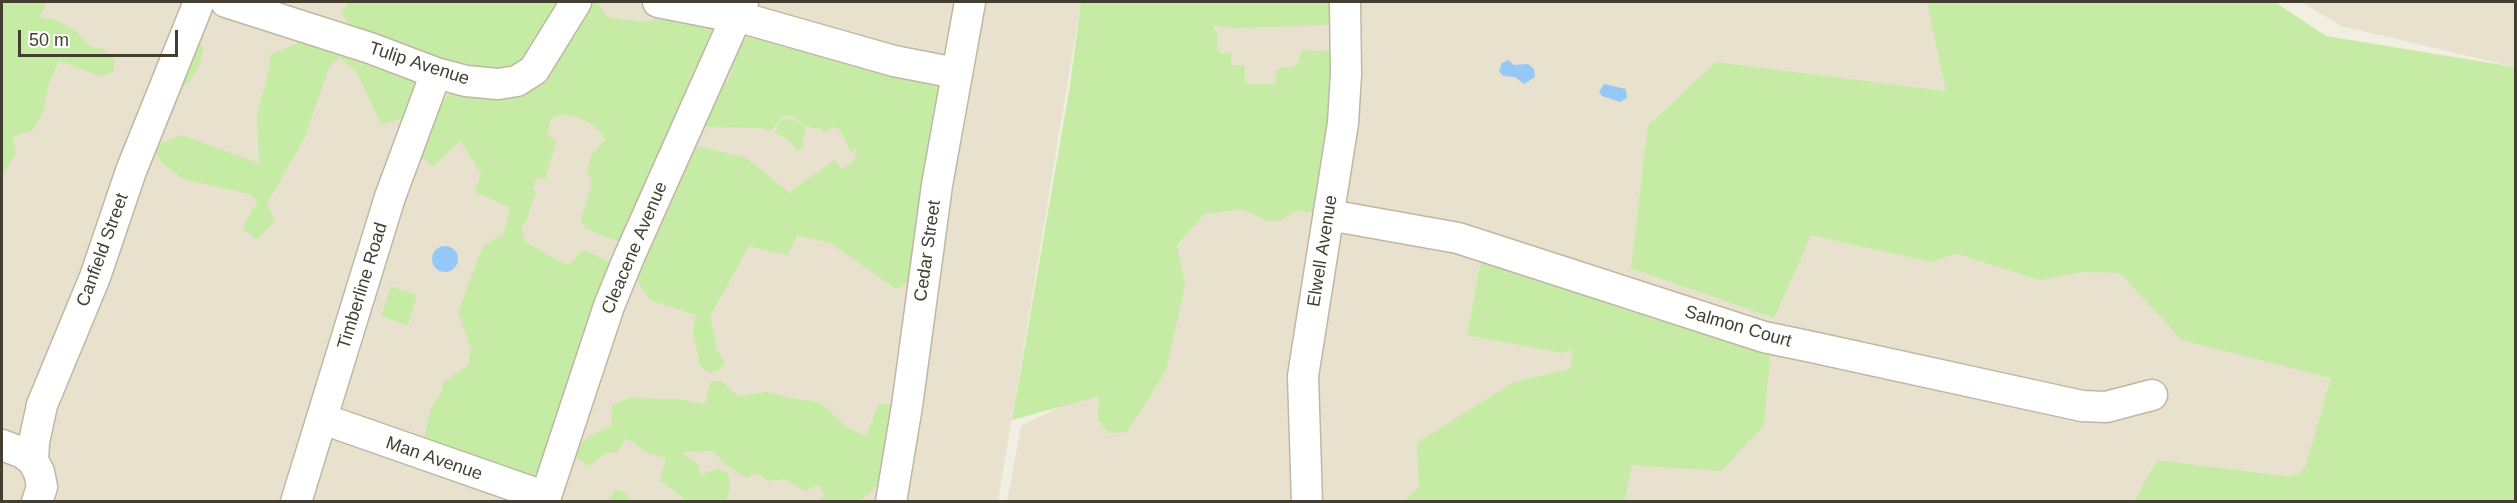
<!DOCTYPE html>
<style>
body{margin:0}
#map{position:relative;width:2517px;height:503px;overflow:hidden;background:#f2eee1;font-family:Helvetica,sans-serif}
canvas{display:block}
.frame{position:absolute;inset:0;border:3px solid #443e31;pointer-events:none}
.scale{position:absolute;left:18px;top:30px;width:160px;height:27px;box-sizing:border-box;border:3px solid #443e31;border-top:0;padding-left:8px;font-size:18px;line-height:21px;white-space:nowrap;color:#443e31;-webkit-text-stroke:4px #fff;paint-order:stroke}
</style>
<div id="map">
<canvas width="2517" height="503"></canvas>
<div class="frame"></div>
<div class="scale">50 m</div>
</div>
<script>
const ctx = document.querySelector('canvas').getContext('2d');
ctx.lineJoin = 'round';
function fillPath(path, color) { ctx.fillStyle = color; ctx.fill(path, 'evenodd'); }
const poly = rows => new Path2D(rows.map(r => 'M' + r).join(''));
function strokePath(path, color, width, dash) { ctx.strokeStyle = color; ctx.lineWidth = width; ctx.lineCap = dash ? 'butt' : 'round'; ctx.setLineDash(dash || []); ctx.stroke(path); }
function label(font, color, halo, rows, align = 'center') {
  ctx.font = font + ' Helvetica,sans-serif'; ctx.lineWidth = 6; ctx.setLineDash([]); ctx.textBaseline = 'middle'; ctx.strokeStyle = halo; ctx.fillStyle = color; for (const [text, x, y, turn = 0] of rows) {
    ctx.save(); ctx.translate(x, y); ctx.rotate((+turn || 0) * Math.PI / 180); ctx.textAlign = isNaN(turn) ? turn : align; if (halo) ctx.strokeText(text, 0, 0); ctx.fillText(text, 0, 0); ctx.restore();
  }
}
fillPath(poly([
 [2,2,1081,2,998,501,2,501],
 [1187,2,1948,2,1946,91,1715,62,1797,203,2127,261,2331,378,2309,483,2157,460,2134,501,1007,502,1021,426,1152,361,1169,258,1204,213,1243,209,1203,126],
 [2302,2,2515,2,2515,67,2341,26]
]), '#e7e1ce');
fillPath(poly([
 [2,2,47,2,40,17,54,19,76,31,91,47,101,48,114,59,114,71,101,77,59,60,48,85,44,109,33,130,12,137,16,152,2,177],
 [349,2,564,2,529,56,511,69,493,72,461,65,351,27,341,13],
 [597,2,607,17,644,22,666,16,717,28,626,244,586,229,581,220,591,187,591,179,587,170,592,154,606,139,594,125,575,116,563,114,551,119,547,135,556,141,545,179,537,177,533,190,536,193,526,221,521,225,525,242,565,264,569,264,584,250,606,260,614,268,552,442,536,478,422,446,431,408,443,390,441,384,469,364,471,349,458,312,483,246,500,236,502,238,510,211,509,207,475,192,481,173,460,141,434,166,415,154,428,113,454,90,506,97,588,3],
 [1081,2,1330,2,1331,25,1232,28,1215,25,1213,29,1217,32,1217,48,1221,54,1231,52,1232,65,1245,66,1245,84,1275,84,1276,71,1279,71,1279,68,1292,67,1298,64,1302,50,1332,51,1329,128,1315,213,1298,210,1281,220,1269,222,1243,209,1204,214,1177,246,1185,285,1166,370,1127,432,1108,433,1098,419,1099,396,1012,420,1070,85],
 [1927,2,2275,2,2326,36,2515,67,2515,501,2134,501,2157,460,2291,477,2300,473,2306,465,2331,378,2182,340,2120,273,2083,272,2040,280,1955,253,1932,262,1811,235,1774,318,1631,268,1648,126,1716,62,1946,91],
 [751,35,934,78,942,90,909,281,896,289,831,243,797,235,787,255,749,246,710,316,717,351,725,362,718,370,709,373,700,365,693,331,696,315,650,300,637,280,697,146,746,158,791,194,792,190,835,160,842,169,857,159,854,154,858,151,856,148,852,152,850,150,839,128,836,129,834,126,823,133,821,129,808,127,789,115,780,119,771,131,761,128,709,127,702,124,722,79,728,83,739,46],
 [307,39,422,79,409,117,381,124,357,73,340,57,329,67,305,137,267,203,275,221,256,239,243,228,250,213,258,202,249,194,184,179,163,164,153,147,181,135,259,163,257,114,270,66,270,55],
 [194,43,201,44,203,48,200,65,189,82,177,91],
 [786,118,800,123,806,129,802,141,804,145,797,152,788,139,775,133,779,123],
 [1481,261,1635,313,1770,354,1764,425,1721,471,1632,465,1624,501,1406,502,1408,497,1419,488,1417,443,1512,383,1570,369,1573,349,1563,353,1467,335],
 [391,286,417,295,408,325,381,316],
 [711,381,721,381,738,396,768,392,790,398,820,402,846,427,866,436,879,404,895,404,881,482,860,501,817,501,825,496,819,484,805,491,784,479,768,481,757,473,747,478,727,466,713,451,681,452,699,466,700,475,717,469,728,472,730,487,727,499,721,501,687,501,660,480,666,458,649,454,626,438,617,452,605,453,590,466,569,453,593,434,611,426,612,405,629,398,679,399,704,404],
 [615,490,626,492,630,501,607,501]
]), '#c6eba5');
fillPath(poly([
 [1508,60,1514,65,1528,64,1534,69,1535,77,1524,84,1515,77,1503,76,1499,71,1502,63],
 [1604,84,1626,89,1627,98,1620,102,1602,96,1599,92],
 '432 259a13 13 0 1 1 26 0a13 13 0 1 1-26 0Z'
]), '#96c8f7');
const minor = poly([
 [226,2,370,48,436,73,466,81,498,84,517,81,534,70,576,2],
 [658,2,750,20,894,61,956,73],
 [1329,215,1458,238,1764,337,1812,347,2082,406,2106,407,2152,395],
 [323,419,546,497],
 [2,445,23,453,33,461],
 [37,502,42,487,39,472,33,461,34,442,42,405,95,277,131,171,199,2],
 [296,502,390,197,436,73],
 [544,502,609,306,629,257,743,2],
 [891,502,907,406,937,185,970,2],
 [1307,502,1303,376,1343,123,1346,74,1345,2]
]);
strokePath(minor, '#beb7a3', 33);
strokePath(minor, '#fff', 30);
label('18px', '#443e31', '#fff', [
 ["Tulip Avenue",419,64,18],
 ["Cleacene Avenue",635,248,-67],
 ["Canfield Street",103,250,-70],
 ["Cedar Street",928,251,-82],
 ["Elwell Avenue",1323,251,-81],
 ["Timberline Road",363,286,-73],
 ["Salmon Court",1738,327,16],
 ["Man Avenue",434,459,19]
]);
</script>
